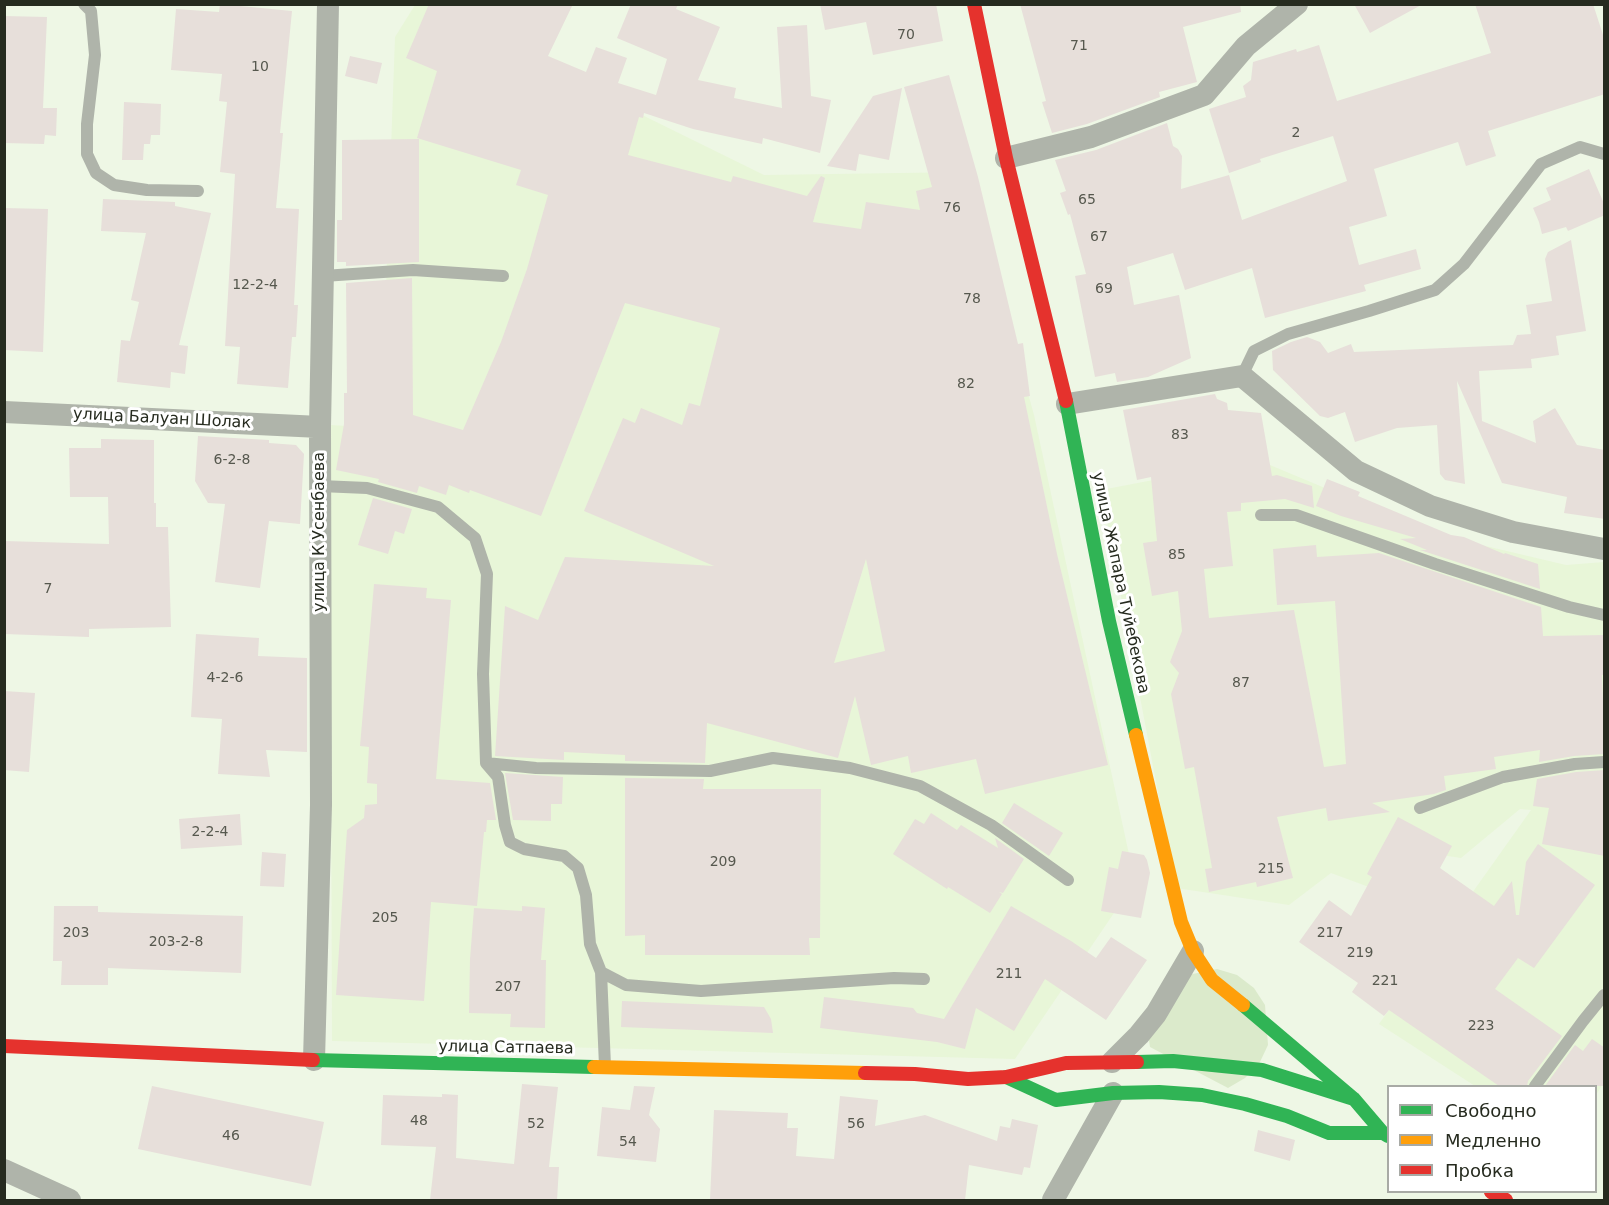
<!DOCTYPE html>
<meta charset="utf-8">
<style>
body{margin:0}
#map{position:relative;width:1609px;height:1205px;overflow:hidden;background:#eef7e5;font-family:"DejaVu Sans",sans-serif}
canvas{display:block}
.frame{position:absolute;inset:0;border:6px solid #262b1f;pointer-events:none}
.legend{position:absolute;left:1387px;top:1085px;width:210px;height:108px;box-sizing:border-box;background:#fff;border:2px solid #a8aaa5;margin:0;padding:8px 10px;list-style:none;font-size:18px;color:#262b1f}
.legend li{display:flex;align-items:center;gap:12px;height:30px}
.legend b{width:30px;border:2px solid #a8aaa5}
</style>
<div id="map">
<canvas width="1609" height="1205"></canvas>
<div class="frame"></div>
<ul class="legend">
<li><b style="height:8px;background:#30b455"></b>Свободно</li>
<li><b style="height:8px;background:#ff9f0a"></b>Медленно</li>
<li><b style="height:8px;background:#e5322d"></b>Пробка</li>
</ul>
</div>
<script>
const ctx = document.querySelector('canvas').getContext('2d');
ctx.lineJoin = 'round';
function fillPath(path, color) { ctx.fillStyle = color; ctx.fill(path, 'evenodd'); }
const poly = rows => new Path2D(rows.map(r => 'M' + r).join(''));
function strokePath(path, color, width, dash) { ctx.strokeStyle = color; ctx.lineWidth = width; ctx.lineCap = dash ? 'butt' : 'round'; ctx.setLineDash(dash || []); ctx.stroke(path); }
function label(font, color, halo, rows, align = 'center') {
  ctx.font = font + ' "DejaVu Sans",sans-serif'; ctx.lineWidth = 6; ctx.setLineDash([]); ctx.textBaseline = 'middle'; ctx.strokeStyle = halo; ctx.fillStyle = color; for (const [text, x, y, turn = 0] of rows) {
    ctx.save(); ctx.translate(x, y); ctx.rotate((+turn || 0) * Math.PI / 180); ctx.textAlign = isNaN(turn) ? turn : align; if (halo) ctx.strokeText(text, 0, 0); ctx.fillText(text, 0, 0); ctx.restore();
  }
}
fillPath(poly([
 [415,5,441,5,571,80,764,175,967,172,1034,415,1135,882,1015,1059,332,1041,330,425,381,428,395,37],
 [1258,460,1435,534,1566,565,1604,562,1604,1082,1596,1095,1596,1086,1475,1086,1379,1024,1531,810,1520,809,1461,858,1400,849,1377,890,1331,873,1289,905,1176,888,1101,490]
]), '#e8f6d8');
fillPath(poly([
 [1217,969,1237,975,1254,988,1265,1005,1268,1045,1259,1064,1245,1078,1228,1088,1150,1047,1147,1027,1178,977]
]), '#dbeacb');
fillPath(poly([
 [220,4,292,11,280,133,283,133,276,208,299,209,294,305,298,305,296,337,292,337,288,388,237,384,240,347,225,346,235,174,220,172,227,102,219,101,222,74,171,70,176,9,219,12],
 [429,4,573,4,548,56,586,72,596,47,627,58,618,83,656,95,667,59,617,38,631,4,678,4,676,9,720,27,698,80,736,88,734,98,782,108,777,27,807,25,811,96,831,100,820,153,763,138,762,144,693,129,644,113,643,118,639,117,628,155,731,182,733,176,807,196,821,176,825,178,813,222,861,229,866,202,920,210,916,191,932,187,904,87,949,75,978,177,1018,344,1023,343,1030,396,1024,397,1057,554,1108,765,985,794,976,759,911,773,908,756,871,765,855,696,838,758,707,723,705,763,625,761,625,755,564,752,564,760,495,756,505,606,538,620,565,557,714,566,584,511,623,418,635,423,641,408,682,425,689,403,700,406,720,328,625,303,541,516,470,490,469,493,449,485,446,495,419,486,417,493,378,482,379,479,336,470,344,424,344,393,347,393,346,283,412,278,413,415,463,430,501,342,527,269,548,195,516,185,521,170,417,138,437,71,406,58],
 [866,559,885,651,834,663],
 [820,4,936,4,943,41,873,55,866,22,825,30],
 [1020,4,1240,4,1241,12,1183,27,1197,82,1159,92,1160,97,1087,124,1052,133,1042,102,1046,101],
 [1354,4,1423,4,1370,33],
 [1475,4,1593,4,1605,41,1605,94,1488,131,1496,156,1466,166,1458,142,1374,169,1387,216,1349,227,1359,265,1416,249,1421,269,1364,285,1366,291,1265,318,1252,268,1185,290,1173,253,1127,267,1134,305,1179,295,1191,358,1148,377,1117,382,1115,373,1095,377,1075,276,1086,274,1070,214,1068,215,1060,193,1066,191,1055,160,1096,150,1167,123,1173,146,1178,149,1182,156,1181,189,1229,175,1242,220,1347,181,1333,136,1260,159,1261,162,1229,173,1209,109,1246,97,1243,86,1251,80,1253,62,1296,49,1297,52,1319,45,1337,101,1491,53],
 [4,16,47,17,43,108,57,108,56,136,45,135,44,144,4,143],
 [350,56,382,63,377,84,345,76],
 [902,88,889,160,859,154,856,171,827,166,873,96],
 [124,102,161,104,160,135,151,135,150,144,144,144,143,160,122,160],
 [419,139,419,262,346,266,346,262,337,262,337,220,342,220,342,140],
 [1589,169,1605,206,1605,215,1568,231,1566,227,1542,234,1539,222,1533,208,1551,200,1546,188],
 [103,199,175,202,175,206,211,213,179,345,188,346,185,374,171,372,170,388,117,382,121,340,130,341,139,302,131,300,146,233,101,231],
 [4,208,48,209,43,352,4,350],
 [1571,240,1586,331,1556,336,1559,355,1531,359,1532,368,1479,371,1482,421,1536,443,1533,421,1555,408,1577,445,1605,450,1605,519,1564,513,1567,497,1502,483,1457,381,1465,484,1445,480,1440,474,1437,425,1397,428,1355,442,1345,412,1328,418,1320,416,1273,370,1272,351,1291,342,1307,337,1320,342,1328,353,1351,344,1354,352,1513,345,1517,335,1531,334,1526,305,1552,301,1545,259,1548,252],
 [1215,394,1217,399,1227,403,1228,410,1261,413,1272,476,1277,475,1312,486,1314,508,1285,499,1241,503,1241,511,1227,512,1233,566,1204,569,1209,618,1294,610,1324,767,1346,764,1335,601,1277,605,1273,549,1316,545,1317,557,1379,553,1541,607,1543,636,1605,635,1605,675,1602,675,1605,754,1574,756,1539,762,1540,750,1494,757,1496,769,1444,776,1446,790,1434,794,1372,803,1390,812,1328,821,1326,808,1277,817,1293,878,1257,887,1256,882,1209,892,1205,869,1212,868,1194,767,1185,769,1171,694,1179,673,1170,662,1182,631,1178,591,1152,596,1143,543,1157,541,1151,477,1137,480,1123,410],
 [198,436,269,440,269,443,296,445,304,454,300,524,269,521,260,588,215,582,225,504,208,503,195,481],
 [101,439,154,440,154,503,156,503,156,527,168,527,171,627,89,629,89,637,4,634,4,541,109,544,108,497,70,497,69,448,101,448],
 [1327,479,1360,492,1358,496,1451,535,1464,537,1504,554,1505,553,1538,564,1540,589,1420,550,1427,550,1400,539,1416,538,1341,516,1316,506],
 [373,498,412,509,404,534,395,531,388,554,358,545],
 [374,584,427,588,426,598,451,600,436,779,490,783,496,820,487,820,486,832,484,832,477,906,431,902,424,1001,336,995,347,830,364,818,365,805,377,804,377,784,367,783,369,747,360,746],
 [196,634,259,638,258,656,307,658,307,752,266,750,270,777,218,774,222,719,191,717],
 [4,691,35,693,29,772,4,770],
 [1605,770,1605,856,1542,844,1549,808,1533,806,1537,779,1576,772],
 [505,773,563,777,562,804,551,804,551,821,513,820],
 [625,778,704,779,703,789,821,789,820,938,809,938,810,955,645,955,645,935,625,936],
 [1014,803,1063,833,1049,856,1002,823],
 [931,813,957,830,961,825,998,848,995,838,1024,859,1003,893,999,892,1002,894,990,913,948,887,947,889,893,854,915,819,924,824],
 [240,814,242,845,181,849,179,819],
 [1398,817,1452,846,1440,868,1494,906,1512,881,1516,915,1519,915,1526,862,1538,844,1595,885,1534,968,1518,958,1495,989,1562,1036,1528,1081,1527,1086,1499,1086,1389,1010,1384,1016,1352,992,1358,983,1299,942,1329,900,1351,916,1372,877,1367,874],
 [1122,851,1144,855,1147,860,1150,873,1141,918,1101,911,1109,867,1118,869],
 [262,852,286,854,284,887,260,886],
 [54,906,98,906,98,912,243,916,241,973,108,968,108,985,61,985,62,961,53,961],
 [522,906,545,908,541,960,546,960,545,1028,510,1027,511,1014,469,1013,470,959,474,908,522,911],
 [1011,906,1071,941,1096,958,1111,937,1147,960,1106,1020,1045,979,1014,1031,976,1008,965,1049,937,1042,820,1028,824,997,913,1008,917,1013,944,1019],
 [622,1001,764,1007,771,1019,773,1033,621,1027],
 [1592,1039,1605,1048,1605,1086,1545,1086,1575,1045,1583,1051],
 [522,1084,558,1087,549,1167,559,1167,557,1200,430,1200,436,1147,381,1145,383,1095,442,1097,442,1094,458,1095,456,1158,514,1164],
 [152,1086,324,1122,311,1186,138,1149],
 [634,1086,655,1087,649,1115,660,1129,656,1162,597,1156,602,1107,630,1110],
 [840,1096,878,1100,875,1126,925,1115,997,1141,1000,1126,1010,1128,1012,1119,1038,1125,1030,1168,1024,1167,1022,1175,969,1165,965,1200,710,1200,714,1110,788,1113,787,1128,798,1128,796,1156,834,1159],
 [1258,1130,1295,1140,1290,1161,1254,1151]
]), '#e7dfda');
strokePath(poly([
 [84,4,91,11,95,55,87,124,87,154,96,173,114,185,147,190,198,191],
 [323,276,413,270,503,276],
 [1242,376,1254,351,1288,334,1369,311,1435,290,1464,264,1541,164,1580,147,1604,154],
 [320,486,367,488,438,507,475,538,487,574,483,674,486,763,498,777,505,825,510,842,524,849,564,856,578,868,586,895,590,944,601,972,626,985,701,991,894,978,924,979],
 [1261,515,1296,515,1435,564,1569,607,1604,615],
 [486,763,536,768,710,771,773,758,850,768,920,786,991,825,1068,880],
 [1420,808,1503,777,1575,764,1604,762],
 [601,972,605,1066],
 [1535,1086,1583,1021,1604,995]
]), '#afb4aa', 12);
strokePath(poly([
 [1006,158,1091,137,1204,95,1246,46,1297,4],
 [1067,404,1242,376,1356,471,1430,506,1513,532,1604,549],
 [4,412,320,427],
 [314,1060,321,805,320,427,328,4],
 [1112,1062,1139,1035,1156,1014,1193,951],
 [4,1170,70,1200],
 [1053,1200,1113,1093]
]), '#afb4aa', 22);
strokePath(poly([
 [1066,401,1109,621,1136,735],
 [1243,1005,1354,1099,1383,1133,1388,1136],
 [313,1060,594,1067],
 [1137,1062,1173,1061,1262,1070,1354,1099],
 [1006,1077,1056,1100,1113,1093,1159,1092,1202,1095,1245,1104,1287,1116,1329,1133,1383,1133]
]), '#30b455', 14);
strokePath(poly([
 [1136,735,1181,922,1193,951,1212,980,1243,1005],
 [594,1067,865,1073]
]), '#ff9f0a', 14);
strokePath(poly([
 [974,4,1006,158,1066,401],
 [4,1046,313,1060],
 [865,1073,915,1074,968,1079,1006,1077,1066,1063,1137,1062],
 [1491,1192,1506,1200]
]), '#e5322d', 14);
label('14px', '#56584e', null, [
 ["70",906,35],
 ["71",1079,46],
 ["10",260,67],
 ["2",1296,133],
 ["65",1087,200],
 ["76",952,208],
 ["67",1099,237],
 ["12-2-4",255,285],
 ["69",1104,289],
 ["78",972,299],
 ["82",966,384],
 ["83",1180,435],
 ["6-2-8",232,460],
 ["85",1177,555],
 ["7",48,589],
 ["4-2-6",225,678],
 ["87",1241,683],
 ["2-2-4",210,832],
 ["209",723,862],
 ["215",1271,869],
 ["205",385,918],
 ["203",76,933],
 ["217",1330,933],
 ["203-2-8",176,942],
 ["219",1360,953],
 ["211",1009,974],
 ["221",1385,981],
 ["207",508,987],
 ["223",1481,1026],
 ["48",419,1121],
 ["52",536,1124],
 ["56",856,1124],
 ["46",231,1136],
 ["54",628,1142]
]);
label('16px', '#262b1f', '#fff', [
 ["улица Балуан Шолак",162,419,3],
 ["улица К Усенбаева",320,532,-90],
 ["улица Жапара Туйебекова",1120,583,78],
 ["улица Сатпаева",506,1048,1]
]);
</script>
